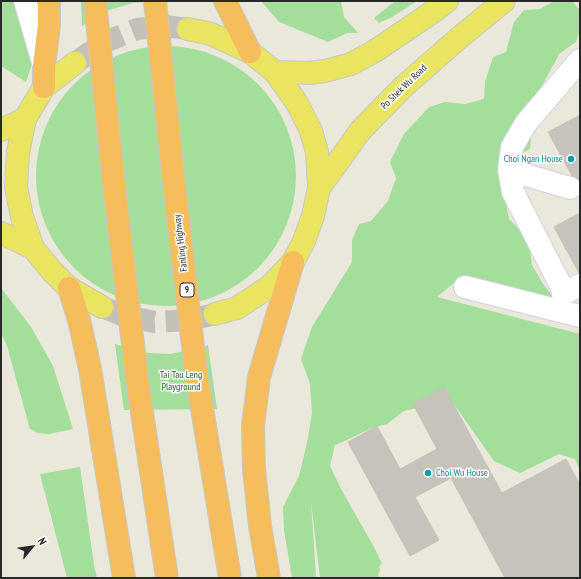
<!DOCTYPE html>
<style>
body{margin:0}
#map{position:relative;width:581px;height:579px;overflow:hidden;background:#eae7db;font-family:"PT Sans Narrow",sans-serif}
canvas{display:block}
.frame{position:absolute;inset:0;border:2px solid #282828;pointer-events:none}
.north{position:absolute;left:12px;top:527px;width:40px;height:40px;-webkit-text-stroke:3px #fff;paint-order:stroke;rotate:61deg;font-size:11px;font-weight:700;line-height:16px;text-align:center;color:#282828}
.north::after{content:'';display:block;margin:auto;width:14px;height:18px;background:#282828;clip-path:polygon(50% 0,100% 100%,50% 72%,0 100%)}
</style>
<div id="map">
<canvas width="581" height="579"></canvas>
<div class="frame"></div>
<div class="north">N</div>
</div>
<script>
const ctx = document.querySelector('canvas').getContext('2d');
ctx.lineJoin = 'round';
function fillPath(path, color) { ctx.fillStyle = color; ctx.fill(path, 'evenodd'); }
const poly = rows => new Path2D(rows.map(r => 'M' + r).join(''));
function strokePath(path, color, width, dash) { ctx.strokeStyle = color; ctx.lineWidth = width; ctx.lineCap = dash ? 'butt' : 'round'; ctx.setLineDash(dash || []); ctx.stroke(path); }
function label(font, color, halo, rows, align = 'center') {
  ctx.font = font + ' "PT Sans Narrow",sans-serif'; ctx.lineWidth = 3; ctx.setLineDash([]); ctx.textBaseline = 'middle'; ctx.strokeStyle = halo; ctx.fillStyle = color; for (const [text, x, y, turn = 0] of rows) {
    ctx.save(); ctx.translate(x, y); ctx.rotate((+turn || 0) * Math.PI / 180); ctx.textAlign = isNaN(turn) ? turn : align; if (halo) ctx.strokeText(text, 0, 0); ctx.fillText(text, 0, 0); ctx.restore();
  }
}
fillPath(poly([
 [1,1,52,1,26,82,1,66],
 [81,1,168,1,133,3,106,11,82,26],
 [261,1,341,1,344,17,358,33,347,33,328,42,279,22],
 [395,1,417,1,392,17,379,23,374,18],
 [554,1,572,1,580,10,580,30,576,42,560,53,534,100,530,149,520,154,505,198,509,219,520,230,530,249,532,265,543,284,558,303,462,276,437,297,580,334,580,471,575,459,559,454,520,473,494,461,451,400,404,411,387,424,372,428,336,445,335,444,330,466,341,489,374,547,382,564,379,566,380,570,378,575,381,578,320,578,311,501,316,578,292,578,284,530,283,507,299,476,307,443,312,413,310,384,301,359,312,327,352,262,352,240,359,224,371,221,388,201,396,178,390,162,404,134,429,107,445,102,465,104,484,99,485,82,493,57,506,52,514,22,524,10,540,9],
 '36 176a130 130 0 1 1 260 0a130 130 0 1 1-260 0Z',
 [1,288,31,327,53,366,73,429,48,434,38,433,30,429,7,346,1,333],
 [115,344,148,353,171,354,208,345,217,409,124,410],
 [80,467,94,565,97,578,67,578,40,474]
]), '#a3de9a');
const building = poly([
 [580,115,580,181,572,176,548,132,580,115],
 [580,213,580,273,579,273,554,227,580,213],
 [444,387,502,493,566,459,580,485,580,578,505,578,451,478,415,497,439,540,410,556,348,442,377,426,400,469,437,449,413,404,444,387]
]);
fillPath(building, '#c6c3ba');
strokePath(building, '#c5c3b5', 1);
strokePath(poly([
 [75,63,105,42,137,29,166,26,188,29],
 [102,307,122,315,154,322,191,320,215,314]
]), '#c3c1b7', 22, [22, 11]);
const minor = poly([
 [25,1,44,66],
 [580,60,526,123,512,147,509,170,513,192,562,288,563,294,580,285],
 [509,170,570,188],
 [465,287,580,316]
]);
const major = poly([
 [188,29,211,34,250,52,275,72,297,103,311,131,317,152,319,188,313,216,304,241,293,262,269,287,237,308,215,314],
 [75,63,44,87,25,119,18,153,16,187,22,217,33,248,51,270,69,288,102,307],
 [275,72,308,73,325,71,351,64,375,51,437,9,447,1],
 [1,130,25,119],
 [319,188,361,130,403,87,459,38,504,1],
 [1,233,33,248]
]);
const highway = poly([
 [225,1,250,52],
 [44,87,44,66,49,25,49,1],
 [69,288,79,320,90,369,124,578],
 [269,578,260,526,254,469,253,426,259,377,293,262]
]);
strokePath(minor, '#d0d0e1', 24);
strokePath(major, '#c7c7c7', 24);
strokePath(highway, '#c7c7c7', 24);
strokePath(minor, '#fff', 22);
strokePath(major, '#e9e561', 22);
strokePath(highway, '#f5bd5b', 22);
const highwayBridge = poly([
 [95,1,114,186,138,386,167,578],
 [155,1,173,175,196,372,230,578]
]);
strokePath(highwayBridge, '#c7c7c7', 24, []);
strokePath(highwayBridge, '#f5bd5b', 22);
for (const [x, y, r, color] of [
 [571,159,4,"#0f9aa8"],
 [428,473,4,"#0f9aa8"]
]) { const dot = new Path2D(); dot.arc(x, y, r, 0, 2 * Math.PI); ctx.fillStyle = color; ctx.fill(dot); strokePath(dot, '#fff', 1.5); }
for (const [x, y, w] of [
 [187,290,14]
]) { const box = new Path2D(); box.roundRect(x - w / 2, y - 7, w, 14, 3); ctx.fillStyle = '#fff'; ctx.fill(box); strokePath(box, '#282828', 1); }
label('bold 9px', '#282828', null, [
 ["9",187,290]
]);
label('10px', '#282828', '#fff', [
 ["Po Shek Wu Road",404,87,-44],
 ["Fanling Highway",181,243,-97]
]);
label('10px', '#0d838f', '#fff', [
 ["Choi Ngan House",563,159],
 ["Choi Wu House",436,473,"left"]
], 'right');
label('10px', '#1d611d', '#fff', [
 ["Tai Tau Leng",181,375],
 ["Playground",181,387]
]);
</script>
